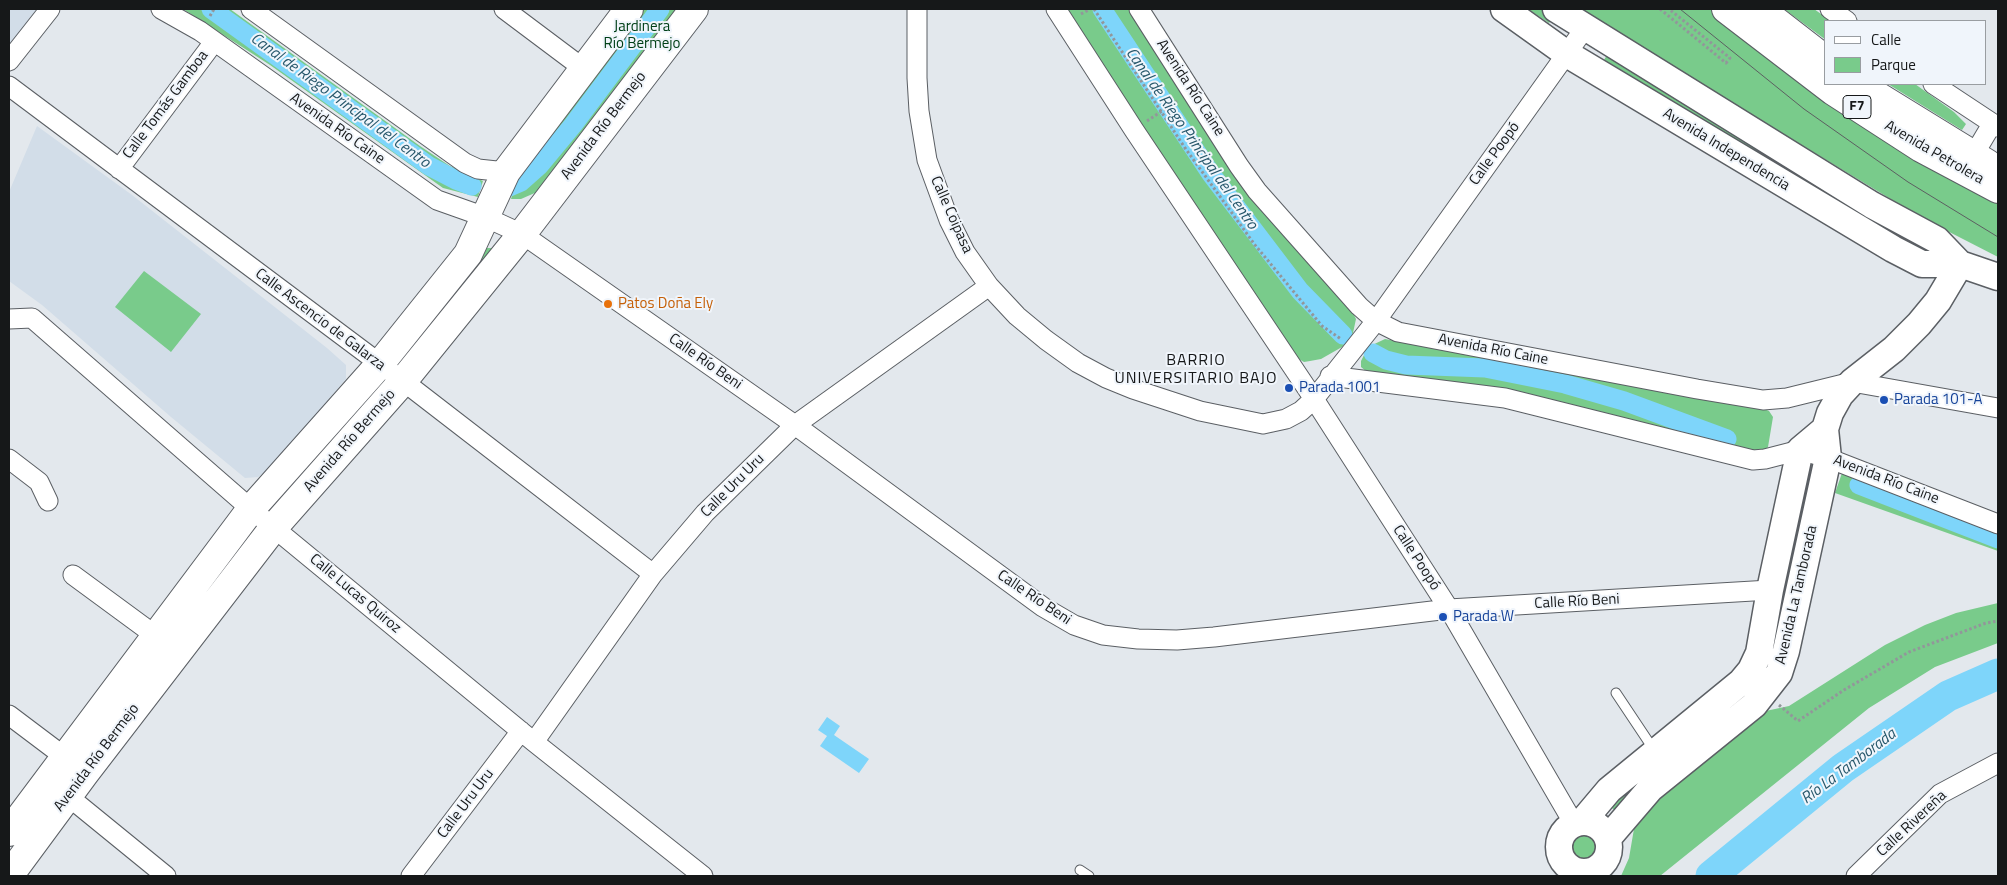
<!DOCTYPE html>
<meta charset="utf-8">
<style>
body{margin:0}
#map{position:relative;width:2007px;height:885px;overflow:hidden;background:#e3e8ed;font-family:"Titillium Web",sans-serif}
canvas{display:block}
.frame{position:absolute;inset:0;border:10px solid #161819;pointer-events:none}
.legend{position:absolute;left:1824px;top:20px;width:162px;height:65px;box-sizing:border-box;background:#f0f5fb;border:1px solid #999da1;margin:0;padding:6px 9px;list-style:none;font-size:15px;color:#161819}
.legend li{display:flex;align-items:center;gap:10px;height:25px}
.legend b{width:25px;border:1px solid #999da1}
</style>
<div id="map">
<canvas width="2007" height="885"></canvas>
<div class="frame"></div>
<ul class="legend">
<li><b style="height:6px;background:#fff"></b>Calle</li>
<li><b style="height:14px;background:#79cb8b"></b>Parque</li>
</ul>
</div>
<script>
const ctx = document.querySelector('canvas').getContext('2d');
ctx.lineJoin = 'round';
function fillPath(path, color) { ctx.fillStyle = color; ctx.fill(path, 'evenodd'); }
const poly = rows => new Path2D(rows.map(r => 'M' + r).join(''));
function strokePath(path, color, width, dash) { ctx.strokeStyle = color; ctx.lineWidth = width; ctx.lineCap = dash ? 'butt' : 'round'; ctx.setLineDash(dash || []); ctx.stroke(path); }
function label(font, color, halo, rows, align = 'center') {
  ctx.font = font + ' "Titillium Web",sans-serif'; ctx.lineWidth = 4; ctx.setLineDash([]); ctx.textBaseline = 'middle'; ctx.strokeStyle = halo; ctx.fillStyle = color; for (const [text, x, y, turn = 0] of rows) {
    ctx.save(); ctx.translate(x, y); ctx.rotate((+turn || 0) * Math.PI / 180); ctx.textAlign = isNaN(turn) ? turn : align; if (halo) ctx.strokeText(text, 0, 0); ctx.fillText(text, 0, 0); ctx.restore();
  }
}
fillPath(poly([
 [9,9,39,9,9,48],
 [37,126,132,195,327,348,346,365,346,379,268,471,258,477,245,478,171,417,42,305,9,281,9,192]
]), '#d2dde8');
fillPath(poly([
 [183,9,230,9,420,146,450,166,483,181,478,197,443,188,270,65],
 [642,9,683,9,537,192,521,199,511,199,520,169],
 [1067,9,1129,9,1249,191,1309,264,1352,311,1356,319,1353,333,1342,347,1321,359,1310,361,1304,362,1297,358,1289,350],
 [1528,9,1541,9,1554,17,1549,23],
 [1577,9,1711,9,1734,29,1998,202,1998,257,1922,218],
 [1784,9,1814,9,1831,21,1826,21,1826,40],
 [1607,55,1925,246,1930,253,1860,219,1773,166,1604,60],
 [1888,84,1915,84,1954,112,1966,124,1962,130],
 [487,248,496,248,403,368,396,363],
 [144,271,201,314,171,352,115,307],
 [1385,339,1762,408,1769,411,1773,417,1768,447,1762,453,1367,372,1361,367,1361,361,1368,347],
 [381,378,386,382,273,508,268,504],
 [1807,473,1815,475,1802,525,1774,658,1767,674,1746,701,1641,784,1617,811,1608,806,1640,778,1736,703,1750,691,1758,678,1766,663],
 [1842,473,1998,531,1998,551,1835,493],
 [1998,603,1998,643,1935,667,1869,708,1660,876,1621,876,1629,858,1635,823,1646,808,1761,712,1789,706,1885,645,1925,625,1956,613],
 '1568 847a16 16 0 1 1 32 0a16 16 0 1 1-32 0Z'
]), '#79cb8b');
fillPath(poly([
 [827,717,840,726,834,735,869,759,859,773,820,746,827,736,818,730]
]), '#7ed5fa');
strokePath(poly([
 [211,9,429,166,456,180,472,186],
 [1102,9,1211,174,1300,291,1343,335],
 [507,188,521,182,539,166,573,125,660,9],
 [1373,353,1386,360,1406,365,1485,368,1565,384,1624,401,1727,439],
 [1859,485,1998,539]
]), '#7ed5fa', 19);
strokePath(poly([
 [1711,876,1843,768,1948,696,1998,674]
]), '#7ed5fa', 31);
const lane = poly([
 [1616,693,1654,750],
 [1080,870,1089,876]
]);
const street = poly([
 [161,9,200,31,437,200,485,217,522,234,795,425,1043,607,1074,625,1103,635,1138,639,1177,640,1214,637,1449,609,1770,590],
 [251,9,465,163,478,169,506,172],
 [504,9,584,69],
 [917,9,917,78,919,111,927,160,949,220,965,252,989,286,1017,316,1046,340,1078,363,1106,378,1133,389,1200,411,1263,424,1286,419,1301,411,1314,399,1376,321,1585,28],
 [1056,9,1134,130,1314,399,1449,609,1574,824],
 [1139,9,1239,166,1257,191,1359,306,1376,321,1398,332,1697,389,1763,400,1787,398,1852,382,1998,408],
 [1830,9,1847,21],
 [9,61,50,9],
 [1933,84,1998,127],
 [9,86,403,381,653,574],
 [1973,156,1992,124],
 [119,169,214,42],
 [9,319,32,318,251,509,534,742,703,876],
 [1330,376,1505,398,1753,460,1765,459,1800,450,1828,458,1998,524],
 [9,459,39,482,48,501],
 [73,575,156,636],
 [9,715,74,764],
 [534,742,653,574,705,513,795,425,989,286],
 [58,788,166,876],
 [411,876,521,731],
 [1856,876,1940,794,1998,763]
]);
const secondary = poly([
 [1504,9,1567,54,1893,249,1922,264,1960,264,1998,277],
 [1556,9,1872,205,1937,240,1960,264],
 '1559 847a25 25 0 1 1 50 0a25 25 0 1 1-50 0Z',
 [1582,822,1609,790,1741,682,1751,670,1759,653,1770,590,1800,450,1825,429],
 [1608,838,1650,789,1754,705,1779,673,1786,651,1828,458,1825,429,1830,413,1840,395,1852,382,1894,349,1919,324,1938,301,1960,264]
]);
const primary = poly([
 [9,832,251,509,380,364,468,254,506,172,629,9],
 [9,876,85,773,274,527,403,381,522,234,694,9]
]);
const highway = poly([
 [1726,9,1833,91,1921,148,1998,189],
 [1760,9,1826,60],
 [1858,84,1988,164]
]);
strokePath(lane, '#5b5f64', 11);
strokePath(street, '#5b5f64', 21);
strokePath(secondary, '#5b5f64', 29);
strokePath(primary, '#5b5f64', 30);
strokePath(highway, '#5b5f64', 30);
strokePath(poly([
 [1094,9,1185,148,1255,245,1322,326,1341,339],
 [1660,9,1726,63,1730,58,1669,9],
 [1081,14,1090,9],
 [210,16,214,9],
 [1147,121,1177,101],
 [1779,705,1798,721,1844,690,1909,652,1986,623,1998,621]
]), '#92969a', 3, [2.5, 2.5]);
strokePath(lane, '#fff', 9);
strokePath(street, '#fff', 19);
strokePath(secondary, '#fff', 26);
strokePath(primary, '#fff', 28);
strokePath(highway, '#fff', 28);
strokePath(poly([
 [1680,9,1804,109,1908,182,1998,237]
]), '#5c5f61', 1);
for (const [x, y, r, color] of [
 [608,304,5,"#e8710a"],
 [1289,388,5,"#1a4fb4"],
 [1884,400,5,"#1a4fb4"],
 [1443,617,5,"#1a4fb4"]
]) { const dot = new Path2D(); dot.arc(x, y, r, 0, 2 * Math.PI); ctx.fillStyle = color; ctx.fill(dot); strokePath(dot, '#f0f5fb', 2); }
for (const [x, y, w] of [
 [1857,107,28]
]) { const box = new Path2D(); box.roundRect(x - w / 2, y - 11.5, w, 23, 4); ctx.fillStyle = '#f0f5fb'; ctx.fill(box); strokePath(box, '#161819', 1); }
label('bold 14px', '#161819', null, [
 ["F7",1857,107]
]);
label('15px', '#004017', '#f0f5fb', [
 ["Jardinera",642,27],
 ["Río Bermejo",642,44]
]);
label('15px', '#161819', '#f0f5fb', [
 ["Avenida Río Caine",1190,88,57],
 ["Calle Tomás Gamboa",166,105,-53],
 ["Avenida Río Bermejo",604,126,-53],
 ["Avenida Río Caine",337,129,35],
 ["Avenida Independencia",1726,150,31],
 ["Avenida Petrolera",1934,153,30],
 ["Calle Poopó",1495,154,-54],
 ["Calle Coipasa",951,215,66],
 ["Calle Ascencio de Galarza",320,320,37],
 ["Avenida Río Caine",1493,350,11],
 ["Calle Río Beni",705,362,35],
 ["Avenida Río Bermejo",350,441,-49],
 ["Avenida Río Caine",1886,480,21],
 ["Calle Uru Uru",733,486,-45],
 ["Calle Poopó",1416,558,57],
 ["Calle Lucas Quiroz",355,594,40],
 ["Avenida La Tamborada",1797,595,-77],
 ["Calle Río Beni",1034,598,34],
 ["Calle Río Beni",1577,602,-3],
 ["Avenida Río Bermejo",97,758,-53],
 ["Calle Uru Uru",466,804,-53],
 ["Calle Rivereña",1912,824,-43]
]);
label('15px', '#c56008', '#f0f5fb', [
 ["Patos Doña Ely",618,304]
], 'left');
label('15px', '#164399', '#f0f5fb', [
 ["Parada 1001",1299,388],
 ["Parada 101-A",1894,400],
 ["Parada W",1453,617]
], 'left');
label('italic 16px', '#26576b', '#f0f5fb', [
 ["Canal de Riego Principal del Centro",340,101,36],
 ["Canal de Riego Principal del Centro",1191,139,55],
 ["Río La Tamborada",1849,767,-37]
]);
ctx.letterSpacing = '1px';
label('16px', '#161819', '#f0f5fb', [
 ["BARRIO",1196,361],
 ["UNIVERSITARIO BAJO",1196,379]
]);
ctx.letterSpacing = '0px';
</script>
